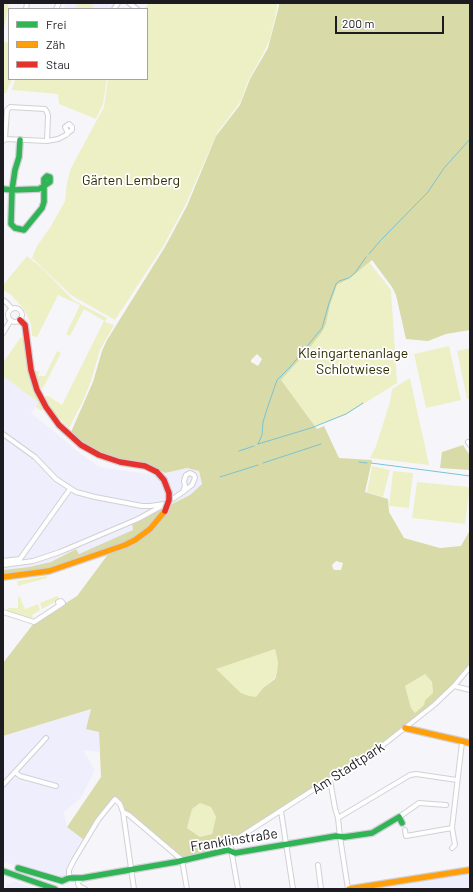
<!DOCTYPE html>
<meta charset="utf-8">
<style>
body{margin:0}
#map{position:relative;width:473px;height:892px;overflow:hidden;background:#f6f6fa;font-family:Barlow,sans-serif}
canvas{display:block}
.frame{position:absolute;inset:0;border:4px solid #1c1b22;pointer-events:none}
.legend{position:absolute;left:8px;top:8px;width:140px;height:72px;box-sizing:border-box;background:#fff;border:1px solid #a4a4a7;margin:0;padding:5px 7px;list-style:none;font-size:12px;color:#1c1b22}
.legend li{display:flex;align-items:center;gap:8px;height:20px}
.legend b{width:20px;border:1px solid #a4a4a7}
.scale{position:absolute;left:335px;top:16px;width:109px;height:18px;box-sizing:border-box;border:2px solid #1c1b22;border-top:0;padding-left:5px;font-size:12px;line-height:14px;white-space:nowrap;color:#1c1b22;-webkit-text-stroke:3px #fff;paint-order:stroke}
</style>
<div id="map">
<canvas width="473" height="892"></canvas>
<div class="frame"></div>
<ul class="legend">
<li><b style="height:5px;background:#30b455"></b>Frei</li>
<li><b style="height:5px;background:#ff9f0a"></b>Zäh</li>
<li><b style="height:5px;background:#e5322d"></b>Stau</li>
</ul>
<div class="scale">200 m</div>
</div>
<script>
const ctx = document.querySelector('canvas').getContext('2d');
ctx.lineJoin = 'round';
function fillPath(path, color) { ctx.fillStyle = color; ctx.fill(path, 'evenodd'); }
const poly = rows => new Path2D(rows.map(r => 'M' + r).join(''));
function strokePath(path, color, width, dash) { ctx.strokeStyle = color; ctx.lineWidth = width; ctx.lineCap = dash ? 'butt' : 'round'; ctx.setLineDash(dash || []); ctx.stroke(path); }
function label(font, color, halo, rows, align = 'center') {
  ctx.font = font + ' Barlow,sans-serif'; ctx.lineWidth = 3.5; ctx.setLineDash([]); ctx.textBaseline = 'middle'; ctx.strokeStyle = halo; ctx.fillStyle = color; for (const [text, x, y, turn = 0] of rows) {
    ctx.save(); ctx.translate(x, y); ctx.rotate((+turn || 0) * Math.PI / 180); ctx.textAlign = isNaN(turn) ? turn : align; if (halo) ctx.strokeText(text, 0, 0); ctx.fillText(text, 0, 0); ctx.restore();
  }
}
fillPath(poly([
 [66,3,118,3,114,9,63,9],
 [3,374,39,403,31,413,80,453,99,467,156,475,187,468,199,471,202,484,190,495,132,524,133,530,107,542,79,554,76,549,51,562,29,567,3,570],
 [91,709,99,732,99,752,83,750,95,770,81,798,64,812,67,827,84,840,67,870,66,877,60,877,3,862,3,736],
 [470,872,470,889,367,889],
 [14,881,33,888,34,889,5,889,7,883,11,884]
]), '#efeefc');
fillPath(poly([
 [3,3,9,3,3,35],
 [78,3,94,3,91,9,75,9],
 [149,3,277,3,277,8,270,39,264,52,248,81,241,101,217,133,185,206,174,226,164,245,115,320,71,295,32,258,37,246,51,226,65,201,67,182,71,168,104,107,108,79,147,79,147,9,144,9],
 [3,41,9,43,9,79,12,79,6,93,3,93],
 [15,79,107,79,103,104,96,119,59,104,58,94,12,90],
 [27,256,43,269,73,300,107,318,105,322,114,325,100,350,91,381,83,401,69,428,56,415,55,416,44,397,48,396,62,405,104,321,84,309,70,336,66,334,80,305,58,295,37,337,32,336,31,324,23,308,10,294,3,290,3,285],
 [369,262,391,290,397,383,347,414,315,426,281,380,302,357,326,324,330,305,337,285,350,278],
 [20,338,25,338,28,371,43,408,41,411,36,407,38,402,3,376,3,363],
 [449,346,461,400,426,408,414,354],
 [470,348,470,399,467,399,457,351],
 [57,351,61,353,42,390,38,381,35,371,40,371,38,376,45,376],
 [410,378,429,465,370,458,376,446,390,402,392,389],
 [372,466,390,470,383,497,367,492],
 [393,471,413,473,409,508,389,506],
 [417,482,470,487,465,524,412,518],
 [47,576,47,578,18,586,17,581],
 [57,596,60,599,42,609,40,603],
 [18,597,20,597,25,609,38,604,40,610,32,615,33,618,31,619,6,611,8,608,18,608],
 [275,649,278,662,277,672,274,679,263,688,256,697,249,697,241,693,215,669],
 [425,674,432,682,433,693,425,700,424,705,415,713,411,708,405,686],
 [200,803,211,807,216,817,212,834,200,837,187,828,192,809]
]), '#edf0c5');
fillPath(poly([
 [279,3,470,3,470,330,446,334,428,341,406,339,396,295,392,287,372,260,350,278,337,285,330,305,326,324,322,332,302,357,281,380,317,429,324,426,339,458,372,460,365,492,388,499,389,512,404,538,440,548,461,546,470,530,470,665,454,685,435,702,368,755,323,781,281,810,213,852,184,859,124,810,114,798,84,840,67,827,101,777,99,732,86,729,91,709,3,736,3,663,34,623,77,596,112,549,51,568,8,574,3,574,3,570,29,567,51,562,76,549,79,554,133,530,132,524,190,495,202,484,199,471,187,468,165,473,147,463,105,456,92,449,71,432,93,382,102,351,107,340,165,247,187,206,216,136,240,105,250,79,268,48,279,6],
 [257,354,262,359,258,366,251,362,251,360],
 [336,561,343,563,341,570,335,570,333,569,332,565],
 [275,649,278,662,277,672,275,679,263,688,256,697,249,696,241,693,216,669],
 [425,674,432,682,433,693,425,700,424,705,415,713,411,708,405,686],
 [200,803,211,807,216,817,212,834,200,837,187,828,192,809],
 [463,445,470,456,470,470,440,468,442,452]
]), '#d8daa7');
strokePath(poly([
 [369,254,380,241,428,192,444,168,470,139],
 [258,444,262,435,263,422,267,409,277,380,291,366,322,328,329,303,336,284,339,281,349,278,355,273,366,257],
 [258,444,311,428,346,414,363,403],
 [239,451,254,446],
 [359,462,367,463],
 [263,463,321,444],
 [371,463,470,476],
 [220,477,258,465]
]), '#7bc3d1', 1);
const street = poly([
 [129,3,137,9],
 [26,9,27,3],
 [56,9,59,3],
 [114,9,118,3],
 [5,139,7,110,10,107,45,109,47,112,48,116,47,141],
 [3,141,5,139,47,141,58,139,66,135,68,133,72,130,72,127,69,124,65,127,68,133],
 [3,300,7,303,12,309],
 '8 315a7 7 0 1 1 14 0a7 7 0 1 1-14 0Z',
 [3,333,11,320],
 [3,434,35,457,56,479,76,492,95,497,142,506,150,506,164,504],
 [468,442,470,445],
 [3,561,20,559,70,489],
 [3,565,33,561,60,552,138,519,158,508,165,504,183,492,192,485,195,478,194,475,190,473,186,475,184,481,185,486,183,492],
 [3,612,34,622,63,603,61,601,58,602,59,605],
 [454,686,470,690],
 [15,772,20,776,56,786],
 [330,780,335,808,338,818,340,837,348,889],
 [3,785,46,738],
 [281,811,293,889],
 [123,812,134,889],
 [399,817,419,803,446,805],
 [338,818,410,775,416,774,457,780],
 [405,830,406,836,452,828],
 [230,843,238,889],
 [452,848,455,845,452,828,462,742],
 [218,851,319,786,368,757,434,705,454,686,470,667],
 [318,865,321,889],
 [69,878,69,870,74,860,98,820,115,799,120,804,123,812,129,815,182,860,187,889],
 [82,878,78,882,78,884,79,886,85,889]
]);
const fast = poly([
 [3,189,12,190,39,189,44,186,50,182,50,177,47,176,44,179,44,202,42,208,24,230,15,228,11,224,12,190,15,170,19,157,20,140],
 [18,868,62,881,69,878,82,878,176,862,228,850,235,853,336,836,344,837,372,833,399,817,402,823],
 [3,871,55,889]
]);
const slow = poly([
 [3,577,49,571,125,545,135,540,150,529,165,511],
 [405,728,470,743],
 [349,889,470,870]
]);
const jam = poly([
 [20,320,25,325,31,370,37,390,46,407,59,425,81,445,99,455,120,462,145,466,157,472]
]);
strokePath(street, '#d1d0d6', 6);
strokePath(fast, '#d1d0d6', 8);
strokePath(slow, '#d1d0d6', 8);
strokePath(jam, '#d1d0d6', 8);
strokePath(street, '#fefefe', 4);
strokePath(fast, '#30b455', 5.5);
strokePath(slow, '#ff9f0a', 5.5);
strokePath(jam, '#e5322d', 5.5);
const jamBridge = poly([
 [157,472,164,480,169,493,169,500,165,511]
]);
strokePath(jamBridge, '#d1d0d6', 8, []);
strokePath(jamBridge, '#e5322d', 5.5);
label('14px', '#2c2d02', '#fff', [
 ["Gärten Lemberg",131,180],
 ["Kleingartenanlage",353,353],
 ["Schlotwiese",353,369]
]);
label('14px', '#1c1b22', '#fff', [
 ["Am Stadtpark",348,768,-33],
 ["Franklinstraße",234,840,-9]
]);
</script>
